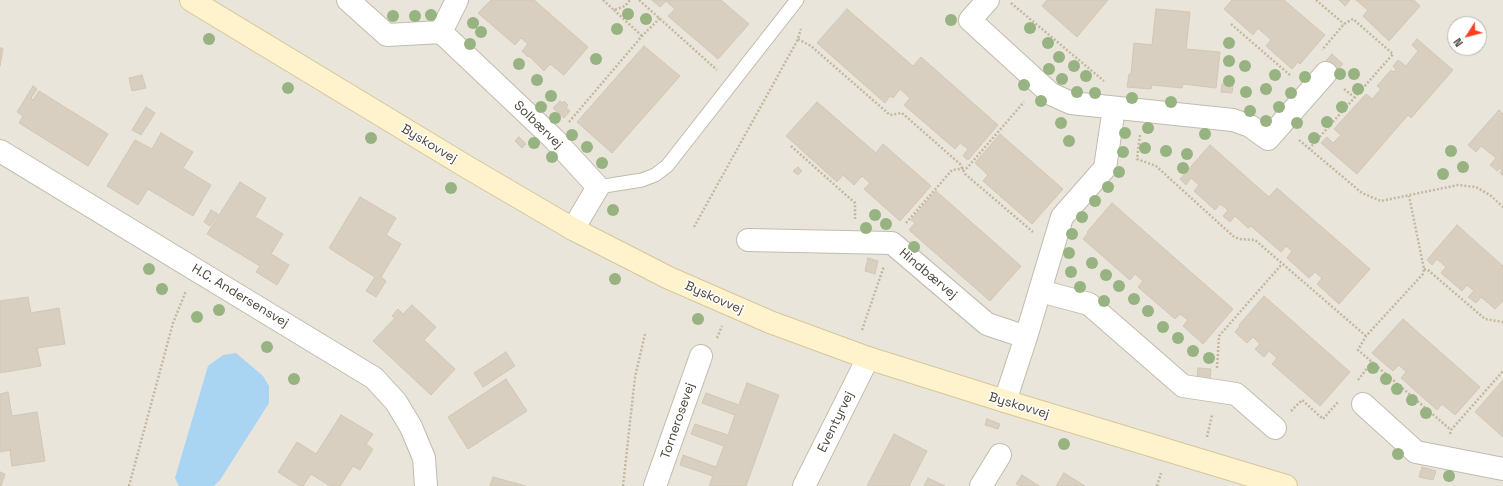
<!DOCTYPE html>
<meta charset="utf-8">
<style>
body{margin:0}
#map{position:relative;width:1503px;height:486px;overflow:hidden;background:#f6f3ec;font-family:"Space Grotesk",sans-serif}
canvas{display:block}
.north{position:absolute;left:1447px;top:16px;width:40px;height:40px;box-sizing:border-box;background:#fff;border:1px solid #b7b4b0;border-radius:50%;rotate:234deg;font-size:11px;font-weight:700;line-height:16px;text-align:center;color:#4b4439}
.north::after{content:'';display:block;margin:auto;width:14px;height:18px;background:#fc3f1d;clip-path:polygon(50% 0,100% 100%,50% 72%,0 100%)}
</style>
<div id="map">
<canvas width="1503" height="486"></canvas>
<div class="north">N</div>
</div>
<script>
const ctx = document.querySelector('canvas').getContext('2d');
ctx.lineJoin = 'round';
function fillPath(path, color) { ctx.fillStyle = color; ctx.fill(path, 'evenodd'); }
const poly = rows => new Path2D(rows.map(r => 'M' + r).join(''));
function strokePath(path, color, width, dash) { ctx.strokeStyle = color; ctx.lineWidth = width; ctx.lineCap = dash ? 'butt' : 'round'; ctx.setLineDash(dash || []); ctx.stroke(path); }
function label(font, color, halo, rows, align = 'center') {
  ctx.font = font + ' "Space Grotesk",sans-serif'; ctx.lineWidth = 3; ctx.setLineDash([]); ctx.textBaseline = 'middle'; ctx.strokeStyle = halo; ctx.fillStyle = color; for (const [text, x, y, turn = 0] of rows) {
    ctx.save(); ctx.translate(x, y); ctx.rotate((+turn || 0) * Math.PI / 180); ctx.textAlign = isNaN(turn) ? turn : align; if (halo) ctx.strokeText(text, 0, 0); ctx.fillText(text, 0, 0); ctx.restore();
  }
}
fillPath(poly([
 [0,0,1503,0,1503,486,0,486],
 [1455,24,1479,24,1479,48,1455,48]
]), '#eae5da');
fillPath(poly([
 [236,353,263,376,269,386,269,403,220,480,214,486,179,486,175,478,208,366,223,355]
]), '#a9d4f2');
const building = poly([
 [491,0,534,0,588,47,564,75,550,64,544,71,529,56,528,57,522,51,528,44,521,38,515,45,478,13,491,0],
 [652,0,721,0,749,24,718,59,668,16,675,9,666,1,660,7,652,0],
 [1047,0,1108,0,1077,37,1042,6,1047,0],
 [1232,0,1284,0,1325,35,1300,64,1298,62,1292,69,1266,46,1271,40,1258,28,1253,35,1224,9,1232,0],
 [1339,0,1350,0,1345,6,1339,0],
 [1356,0,1414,0,1420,6,1389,41,1363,16,1368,10,1356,0],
 [847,9,913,66,921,57,998,125,968,160,963,156,968,149,960,143,955,149,904,105,910,98,900,89,893,98,890,96,885,103,817,43,847,9],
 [1156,9,1190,12,1186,49,1220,52,1216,88,1183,84,1182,88,1152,85,1151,89,1127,87,1129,74,1131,74,1134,43,1152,45,1156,9],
 [1417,39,1453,70,1411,118,1408,115,1357,174,1321,143,1327,137,1333,143,1341,135,1334,129,1366,94,1372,99,1381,89,1377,86,1391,70,1394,72,1396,70,1393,66,1398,60,1406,66,1418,51,1412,45,1417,39],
 [644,46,680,76,612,153,577,122,644,46],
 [0,48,3,48,0,66,0,48],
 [1332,54,1343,64,1336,71,1325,62,1332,54],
 [142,75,146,88,132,91,129,78,142,75],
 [1222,84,1233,85,1232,93,1221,92,1222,84],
 [33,86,37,89,31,98,33,100,39,91,108,134,88,166,19,123,23,116,17,112,33,86],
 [560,101,562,103,564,101,568,105,566,108,570,111,564,118,553,108,560,101],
 [817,102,876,153,883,144,931,186,900,221,864,189,870,183,862,176,854,185,843,175,837,182,786,136,817,102],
 [146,107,155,113,141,135,132,130,146,107],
 [1499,110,1503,114,1503,176,1500,173,1502,170,1500,168,1497,171,1490,165,1496,158,1481,146,1476,152,1468,145,1499,110],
 [161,133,193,152,183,168,211,185,193,216,148,189,138,205,107,186,135,140,152,149,161,133],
 [1000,134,1063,189,1032,224,983,181,988,175,975,163,1000,134],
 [519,137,526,144,522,148,515,141,519,137],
 [1210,145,1269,197,1277,188,1370,269,1339,304,1317,284,1322,278,1315,272,1309,278,1287,258,1292,251,1286,246,1281,252,1251,226,1248,228,1235,216,1230,222,1223,216,1228,210,1220,204,1215,210,1194,191,1199,185,1191,178,1186,185,1180,179,1210,145],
 [798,167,802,171,798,175,793,171,798,167],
 [240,182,266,198,255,217,283,234,271,254,289,265,277,285,256,272,260,266,207,234,240,182],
 [936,191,1021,266,990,301,909,230,915,223,911,220,936,191],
 [360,197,396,218,386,235,401,244,381,277,386,281,376,297,366,291,375,277,329,248,360,197],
 [1112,203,1233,309,1203,344,1183,326,1188,320,1180,314,1175,319,1138,287,1143,281,1135,274,1130,280,1083,239,1088,233,1087,232,1112,203],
 [211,210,218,214,210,226,204,222,211,210],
 [1457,225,1503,266,1503,301,1495,309,1481,297,1476,303,1468,297,1474,291,1467,285,1462,291,1441,273,1446,267,1437,259,1432,265,1427,260,1457,225],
 [868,258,878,261,875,274,865,271,868,258],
 [1264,296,1350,372,1320,406,1272,364,1277,358,1269,351,1264,357,1255,349,1260,344,1253,337,1247,343,1235,332,1240,326,1239,325,1264,296],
 [28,297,31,313,59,308,65,344,37,348,41,366,0,373,0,301,28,297],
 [412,305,436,327,424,340,455,369,431,395,373,341,395,318,392,316,398,309,403,314,412,305],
 [1403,319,1480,387,1455,415,1442,404,1437,410,1401,378,1406,372,1399,365,1393,371,1372,353,1403,319],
 [506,352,515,366,483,387,474,373,506,352],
 [1198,368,1211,369,1210,379,1197,378,1198,368],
 [506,379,527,411,468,449,448,417,506,379],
 [1503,380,1503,437,1475,412,1503,380],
 [747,383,779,395,746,486,709,486,713,476,680,465,683,455,716,467,724,446,691,434,695,424,728,435,735,415,702,403,706,393,739,405,747,383],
 [8,392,12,416,37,412,45,461,12,466,10,450,0,452,0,394,8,392],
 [341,415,373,434,366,444,373,449,360,470,353,466,340,486,330,486,311,474,303,486,300,486,278,472,297,442,316,454,341,415],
 [987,419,1000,424,998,429,985,425,987,419],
 [894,434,927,451,909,486,867,486,894,434],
 [1422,467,1436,471,1433,480,1419,477,1422,467],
 [0,472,5,474,1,486,0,486,0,472],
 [1064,473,1085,486,1056,486,1064,473],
 [1022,475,1039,486,1020,486,1016,484,1022,475],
 [493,477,526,486,490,486,493,477],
 [928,478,945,486,924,486,928,478]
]);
fillPath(building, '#d8cfc1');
strokePath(building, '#d3c7b4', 1);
const lane = poly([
 [598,187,642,180,655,175,667,166,797,0]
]);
const street = poly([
 [348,0,387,35,441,32,554,139,598,187,573,229],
 [988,0,970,20,1051,94,1071,103,1233,120,1250,126,1268,139,1326,73],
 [441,32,457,0],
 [0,151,374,378,396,402,411,427,424,458,426,486],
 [748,240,892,243,987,324,1026,337],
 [1040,291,1089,304,1183,386,1236,394,1275,428],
 [1005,401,1026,337,1062,217,1105,168,1114,108],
 [1363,404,1416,452,1503,469],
 [655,486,701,356],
 [804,486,868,358],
 [981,486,1000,455]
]);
const secondary = poly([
 [191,0,467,167,573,229,669,278,770,322,868,358,1011,403,1286,486]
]);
strokePath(lane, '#c2bbae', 15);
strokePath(street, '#c2bbae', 24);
strokePath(secondary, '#d6c79b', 24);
strokePath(poly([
 [603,0,614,10,625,6,630,0],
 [639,0,717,70],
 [1316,0,1344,24],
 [1011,3,1104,81],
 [614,10,642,36],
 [1231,24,1291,76],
 [798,39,811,46,890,115,902,113,960,164,965,174,1033,232],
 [1344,89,1354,97],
 [569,122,642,36,660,18],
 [1140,135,1137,159,1156,166,1233,236,1239,239,1255,240,1366,336],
 [1299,140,1362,193,1381,201,1458,185,1476,187,1490,195,1503,207],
 [791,146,855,203,855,219],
 [1309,149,1393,54,1353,19,1344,24,1322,50],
 [906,223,952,170,967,168,1024,102],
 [694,227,797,41,801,29],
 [1424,269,1428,270,1485,319,1503,322],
 [862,330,884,266],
 [717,338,722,326],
 [1372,362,1451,430],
 [1217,368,1219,336,1282,264],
 [1358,380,1372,362,1358,350,1366,336,1423,274,1424,269,1409,196],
 [1291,411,1302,400,1323,419,1338,402],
 [1450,434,1451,430,1503,371],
 [1207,437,1212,415],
 [129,486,173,323,186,291],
 [623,486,635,377,645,334],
 [1157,486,1161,473]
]), '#c4b79f', 2.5, [2, 2]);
strokePath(lane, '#fff', 13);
strokePath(street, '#fff', 22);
strokePath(secondary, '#fff3cd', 22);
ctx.fillStyle = '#97b381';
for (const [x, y] of [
 [628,14],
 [431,15],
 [393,16],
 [415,16],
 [646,19],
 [951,20],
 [473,23],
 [1030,28],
 [617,29],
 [481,32],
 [209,39],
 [1048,43],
 [1229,43],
 [470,44],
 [1059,57],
 [596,59],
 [1229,61],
 [519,64],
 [1074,66],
 [1245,66],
 [1049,69],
 [1340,74],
 [1354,74],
 [1275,75],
 [1086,76],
 [1305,77],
 [1062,79],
 [537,80],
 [1229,81],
 [1024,85],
 [288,88],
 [1266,89],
 [1358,89],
 [1077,92],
 [1246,92],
 [1095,93],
 [1291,93],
 [551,96],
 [1132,98],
 [1041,101],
 [1171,102],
 [541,107],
 [1279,107],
 [1342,107],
 [1250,111],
 [555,118],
 [1266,121],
 [1327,122],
 [1061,123],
 [1297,123],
 [1148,128],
 [1125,133],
 [1205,134],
 [572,135],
 [371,138],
 [1314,138],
 [1069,141],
 [534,143],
 [587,147],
 [1145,148],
 [1166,151],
 [1451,151],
 [1123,152],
 [1187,154],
 [552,157],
 [602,163],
 [1463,167],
 [1183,168],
 [1119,172],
 [1443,174],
 [1108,187],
 [451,188],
 [1095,201],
 [613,210],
 [875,215],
 [1082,217],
 [886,224],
 [866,228],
 [1072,234],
 [914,247],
 [1069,253],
 [1092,263],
 [149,269],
 [1071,272],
 [1106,275],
 [615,279],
 [1119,286],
 [1080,287],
 [162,289],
 [1134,299],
 [1104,301],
 [219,310],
 [1148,311],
 [197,317],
 [698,319],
 [1163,327],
 [1178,338],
 [267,347],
 [1193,351],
 [1209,358],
 [1373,368],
 [294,379],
 [1386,379],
 [1397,389],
 [1412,400],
 [1426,413],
 [1064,444],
 [1398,454],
 [1449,476]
]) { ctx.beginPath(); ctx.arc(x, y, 6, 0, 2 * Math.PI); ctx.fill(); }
label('13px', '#4b4439', '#fff', [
 ["Solbærvej",538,125,44],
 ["Byskovvej",429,144,31],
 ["Hindbærvej",928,274,40],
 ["H.C. Andersensvej",240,296,31],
 ["Byskovvej",714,298,24],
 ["Byskovvej",1019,406,17],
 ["Tornerosevej",678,421,-71],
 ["Eventyrvej",836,422,-64]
]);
</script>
